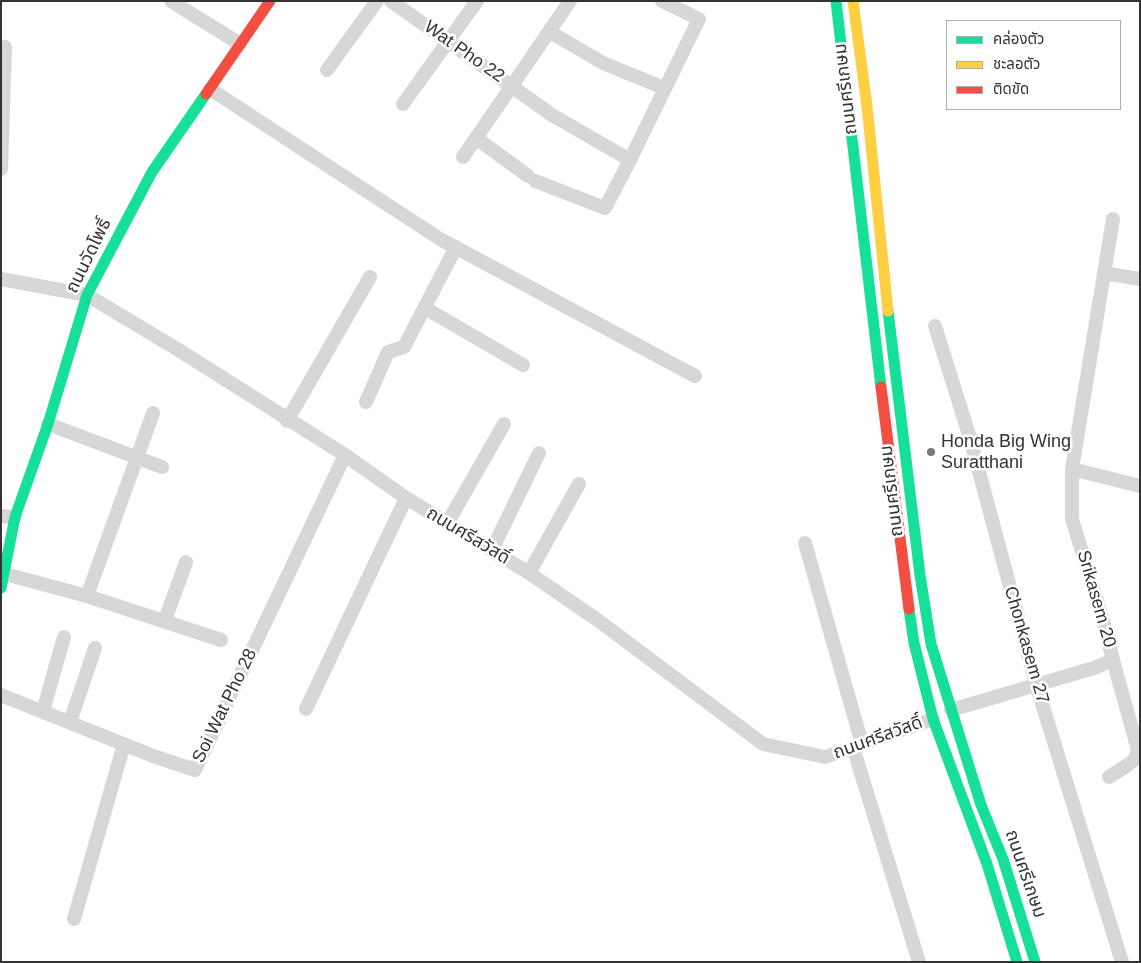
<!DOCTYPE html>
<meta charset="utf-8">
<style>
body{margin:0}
#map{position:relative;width:1141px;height:963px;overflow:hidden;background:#fff;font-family:Helvetica,"Noto Sans Thai",sans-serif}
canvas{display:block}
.frame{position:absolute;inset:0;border:2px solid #333;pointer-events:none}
.legend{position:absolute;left:946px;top:20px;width:175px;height:90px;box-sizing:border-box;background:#fff;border:1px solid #adadad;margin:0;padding:6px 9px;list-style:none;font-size:15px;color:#333}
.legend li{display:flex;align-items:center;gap:10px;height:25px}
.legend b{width:25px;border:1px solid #adadad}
</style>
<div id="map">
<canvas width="1141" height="963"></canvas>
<div class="frame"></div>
<ul class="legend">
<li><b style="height:6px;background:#16e098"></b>คล่องตัว</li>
<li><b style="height:6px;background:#ffcf43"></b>ชะลอตัว</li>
<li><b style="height:6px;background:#f24e42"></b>ติดขัด</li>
</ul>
</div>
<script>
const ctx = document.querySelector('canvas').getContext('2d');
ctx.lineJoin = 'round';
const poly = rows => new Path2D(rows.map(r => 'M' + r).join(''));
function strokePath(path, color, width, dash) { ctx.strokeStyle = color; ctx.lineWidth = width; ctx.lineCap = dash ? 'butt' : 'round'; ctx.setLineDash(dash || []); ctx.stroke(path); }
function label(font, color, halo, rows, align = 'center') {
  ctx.font = font + ' Helvetica,"Noto Sans Thai",sans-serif'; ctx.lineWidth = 5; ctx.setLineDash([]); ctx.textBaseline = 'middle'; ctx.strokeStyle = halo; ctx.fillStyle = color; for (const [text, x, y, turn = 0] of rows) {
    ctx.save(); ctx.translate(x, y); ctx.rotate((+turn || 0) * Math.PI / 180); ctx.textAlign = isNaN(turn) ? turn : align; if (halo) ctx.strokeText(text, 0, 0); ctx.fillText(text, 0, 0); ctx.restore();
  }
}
strokePath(poly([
 [171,1,240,44],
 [391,1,552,115,630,160,699,19,662,1],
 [550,32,603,63,664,88],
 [327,70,377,1],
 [210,89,440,239,695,376],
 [403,104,477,1],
 [476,138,528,176],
 [463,157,570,1],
 [1,169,5,47],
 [535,181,605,208,630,160],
 [1104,273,1140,279],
 [1,279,87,295,177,349,345,455,406,498,529,573,599,621,763,744,825,757,933,719],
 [425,308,523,365],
 [935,326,970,438,1036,684,1122,962],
 [366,402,388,352,404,347,456,247],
 [287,421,370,277],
 [48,424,162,467],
 [1072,469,1113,219],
 [1,516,15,517],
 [448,522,504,424],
 [805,543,862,744],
 [492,550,539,453],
 [529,573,579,484],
 [5,574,87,596,221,640],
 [87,596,153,413],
 [165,620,186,562],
 [1,695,153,756,195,770,345,455],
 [306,709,406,498],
 [951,710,1094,668,1113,660,1104,624,1072,519,1072,469,1140,486],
 [43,711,64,637],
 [70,722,95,648],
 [853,747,919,962],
 [1109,777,1128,765,1135,759,1138,750,1113,660],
 [74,919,124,744]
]), '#d7d7d7', 14);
strokePath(poly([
 [836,1,881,387],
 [888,311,920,575,931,644,981,805,1003,859,1035,962],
 [1,588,15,517,48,424,87,295,152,172,206,94],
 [909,609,914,643,933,719,987,864,1017,962]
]), '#16e098', 11);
strokePath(poly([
 [853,1,867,106,888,311]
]), '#ffcf43', 11);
strokePath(poly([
 [206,94,270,1],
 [881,387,909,609]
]), '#f24e42', 11);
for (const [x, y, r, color] of [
 [931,452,5,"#7a7a7a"]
]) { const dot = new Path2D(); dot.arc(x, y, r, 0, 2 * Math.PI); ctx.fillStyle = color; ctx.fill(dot); strokePath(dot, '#fff', 2); }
label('18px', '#333', '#fff', [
 ["Wat Pho 22",464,52,35],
 ["ถนนศรีเกษม",846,89,-97],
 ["ถนนวัดโพธิ์",89,256,-64],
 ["ถนนศรีเกษม",892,491,-97],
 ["ถนนศรีสวัสดิ์",468,536,31],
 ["Srikasem 20",1096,599,74],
 ["Chonkasem 27",1026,645,74],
 ["Soi Wat Pho 28",225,706,-64],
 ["ถนนศรีสวัสดิ์",878,738,-20],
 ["ถนนศรีเกษม",1025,874,71]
]);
label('18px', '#333', '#fff', [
 ["Honda Big Wing",941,442],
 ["Suratthani",941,463]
], 'left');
</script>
